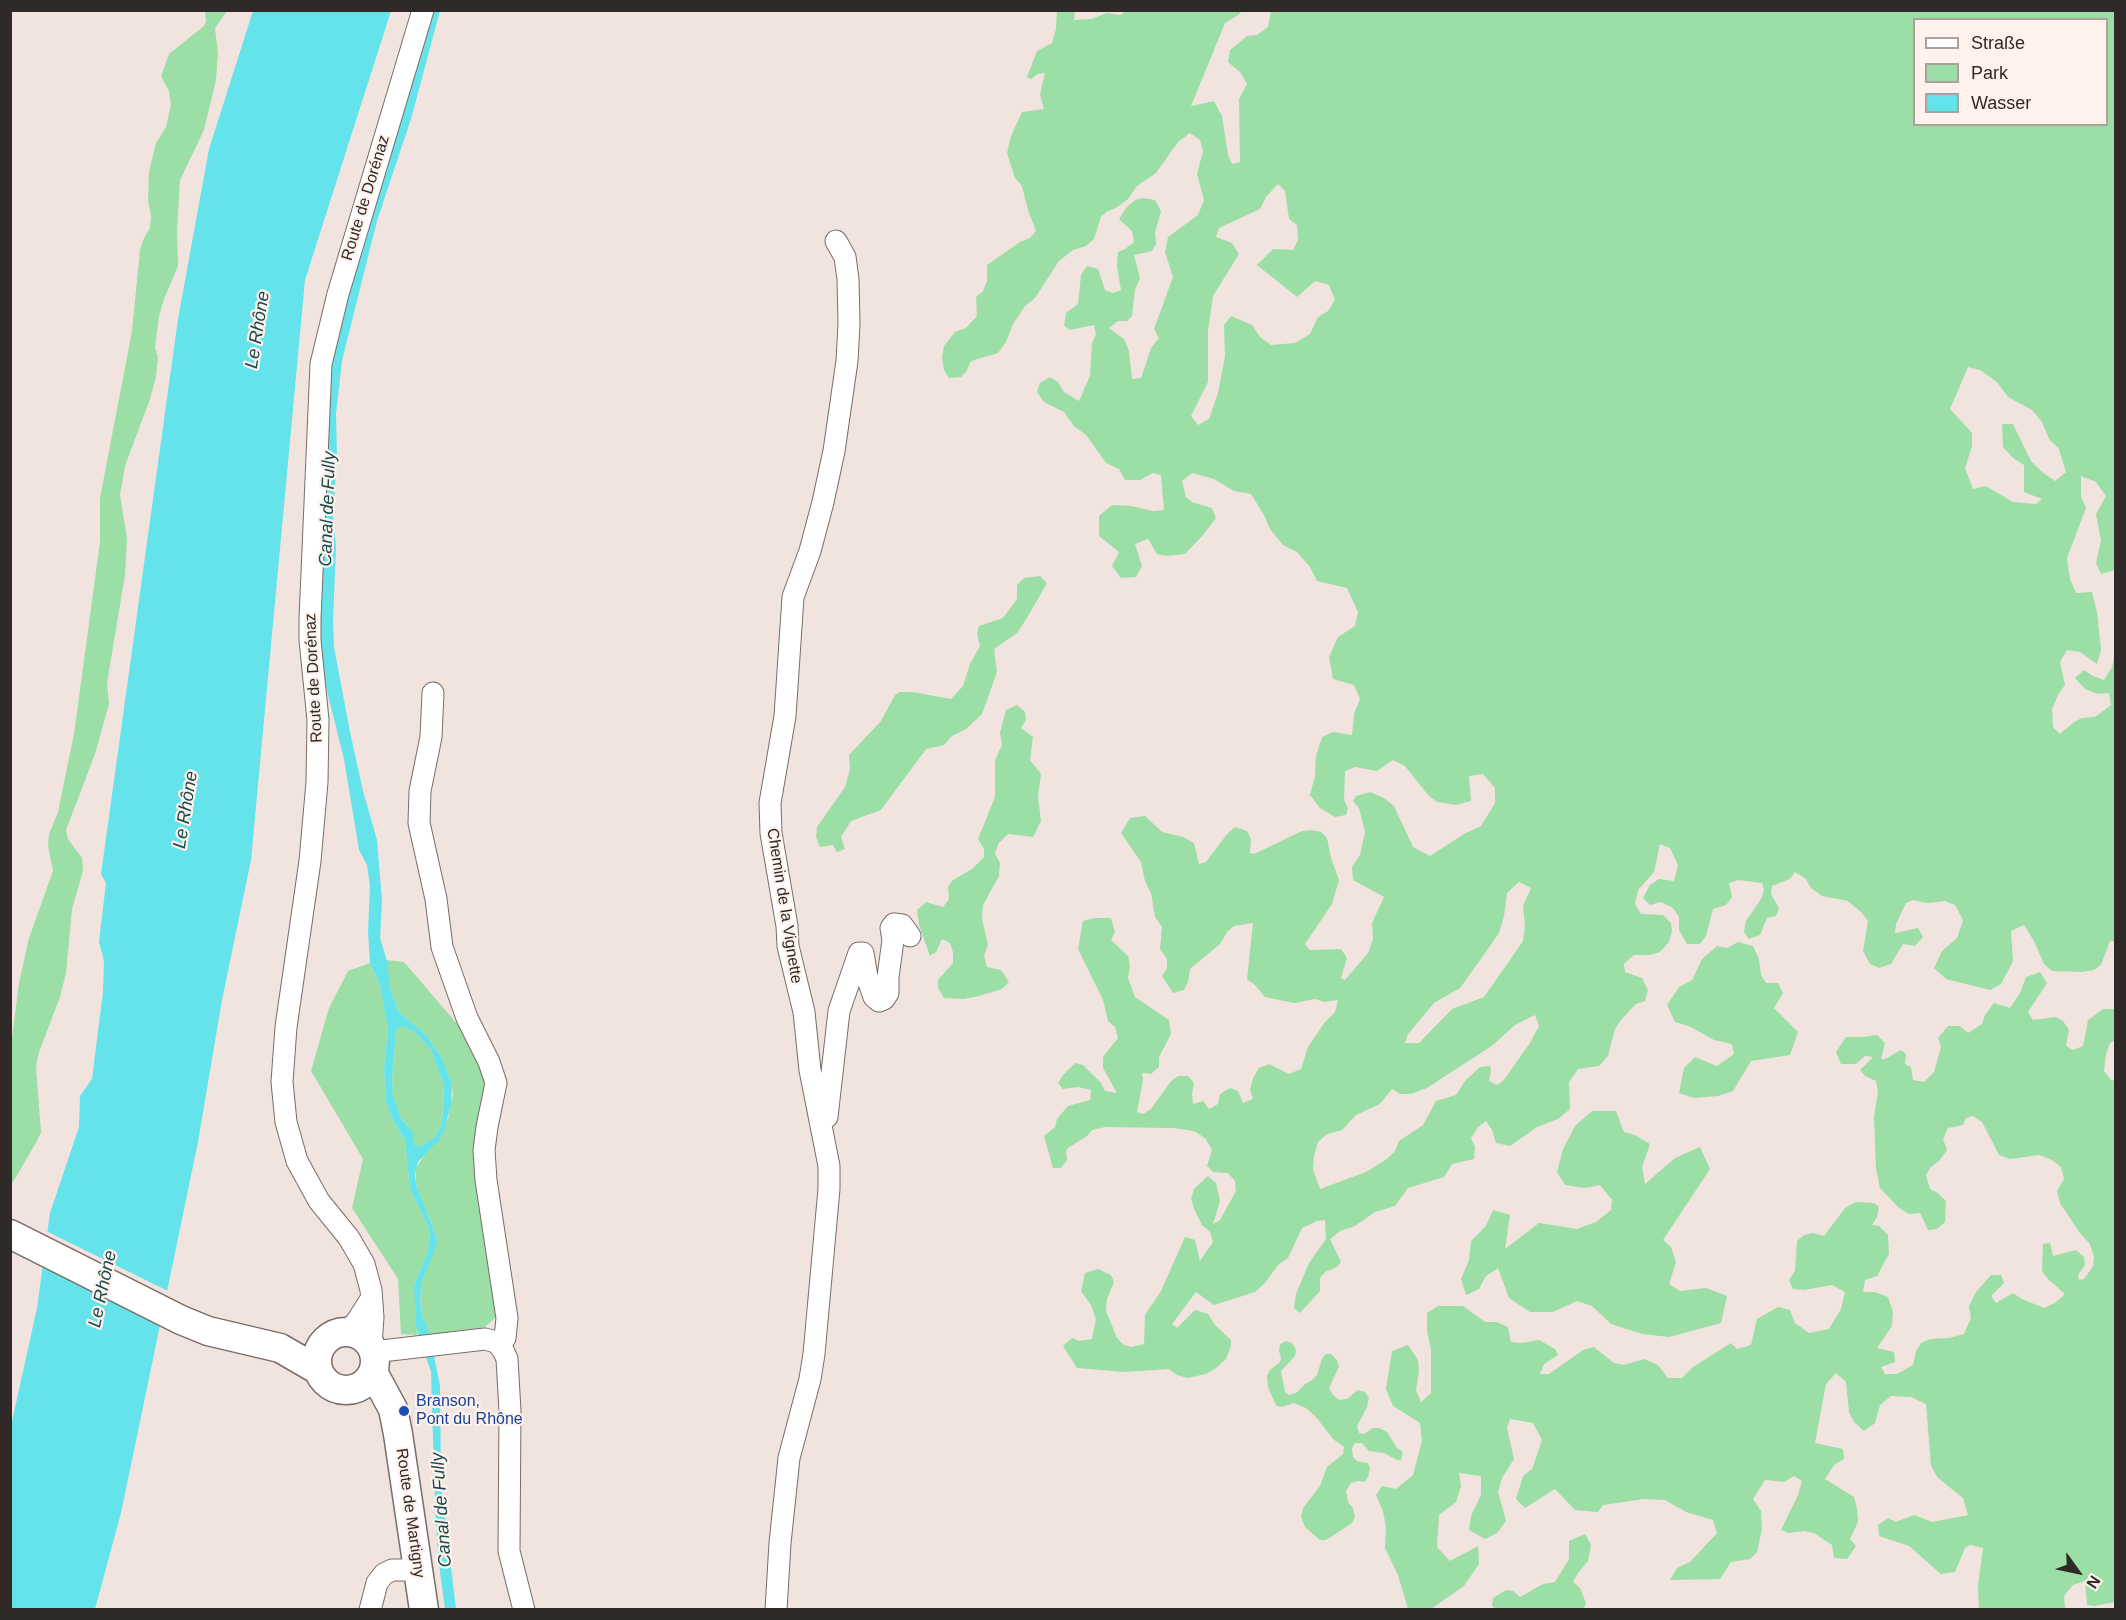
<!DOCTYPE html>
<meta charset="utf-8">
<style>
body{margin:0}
#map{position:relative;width:2126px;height:1620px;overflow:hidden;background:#f1e4de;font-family:Arial,sans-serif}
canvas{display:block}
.frame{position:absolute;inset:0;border:12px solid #2f2a28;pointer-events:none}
.legend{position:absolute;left:1913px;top:18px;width:195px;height:108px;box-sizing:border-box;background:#fff1eb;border:2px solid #aca19d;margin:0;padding:8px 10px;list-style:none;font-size:18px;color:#2f2a28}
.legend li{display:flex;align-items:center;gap:12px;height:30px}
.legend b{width:30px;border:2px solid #aca19d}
.north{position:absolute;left:2048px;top:1542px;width:60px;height:60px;-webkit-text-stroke:4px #fff1eb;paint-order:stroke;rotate:123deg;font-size:16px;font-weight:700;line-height:24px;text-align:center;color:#2f2a28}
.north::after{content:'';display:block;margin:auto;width:21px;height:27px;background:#2f2a28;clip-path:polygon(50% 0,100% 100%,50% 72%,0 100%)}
</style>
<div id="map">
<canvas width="2126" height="1620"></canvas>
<div class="frame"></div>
<ul class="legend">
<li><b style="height:8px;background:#fff"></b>Straße</li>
<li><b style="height:16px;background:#9bdea6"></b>Park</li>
<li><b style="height:16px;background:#65e3ea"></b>Wasser</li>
</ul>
<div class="north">N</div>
</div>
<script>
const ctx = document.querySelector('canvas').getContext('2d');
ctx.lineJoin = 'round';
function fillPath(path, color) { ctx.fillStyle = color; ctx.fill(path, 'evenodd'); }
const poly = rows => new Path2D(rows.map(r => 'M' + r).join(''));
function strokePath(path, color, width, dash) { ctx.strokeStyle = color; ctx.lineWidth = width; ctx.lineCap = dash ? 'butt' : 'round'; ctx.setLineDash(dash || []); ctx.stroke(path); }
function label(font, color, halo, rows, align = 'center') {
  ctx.font = font + ' Arial,sans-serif'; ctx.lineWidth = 4.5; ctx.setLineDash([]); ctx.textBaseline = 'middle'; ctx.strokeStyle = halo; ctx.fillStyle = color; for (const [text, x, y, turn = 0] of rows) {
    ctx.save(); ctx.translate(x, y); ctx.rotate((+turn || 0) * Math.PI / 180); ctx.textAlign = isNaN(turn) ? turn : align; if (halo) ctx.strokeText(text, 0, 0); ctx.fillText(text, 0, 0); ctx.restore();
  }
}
fillPath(poly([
 [205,11,227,11,215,28,218,53,216,80,204,130,180,180,177,231,178,266,164,299,159,316,155,348,158,357,156,377,150,399,125,466,120,495,127,538,125,575,107,683,109,704,95,754,66,830,68,839,82,858,83,871,72,909,66,973,60,997,39,1052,36,1067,41,1132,37,1141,13,1182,11,1183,10,1056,13,1030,19,983,29,938,53,871,48,846,49,834,58,812,74,734,100,542,100,498,132,331,140,250,144,238,150,228,151,216,148,200,149,172,156,143,166,127,171,105,169,91,161,76,169,54,204,26,206,21],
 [1057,11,1075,11,1074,20,1091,19,1107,13,1121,15,1125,11,1242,11,1237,16,1225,23,1191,106,1214,101,1222,116,1228,155,1232,164,1240,162,1239,99,1247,84,1240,72,1228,62,1230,50,1247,36,1257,35,1268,27,1271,11,2115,11,2115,570,2101,574,2096,563,2101,541,2096,514,2106,496,2096,482,2081,476,2081,497,2086,508,2067,558,2070,579,2076,593,2092,592,2097,612,2101,650,2097,664,2080,652,2067,650,2060,662,2065,685,2059,693,2052,709,2053,727,2060,734,2074,722,2082,718,2095,717,2111,705,2109,693,2098,694,2085,689,2075,678,2084,670,2093,676,2104,680,2112,667,2115,654,2116,941,2110,941,2101,965,2094,970,2082,972,2052,971,2044,964,2034,941,2024,925,2011,931,2013,961,2001,984,1990,990,1946,979,1934,968,1942,951,1957,938,1963,920,1955,905,1945,901,1927,903,1913,900,1906,903,1896,924,1895,933,1918,928,1923,937,1915,946,1903,944,1891,964,1879,968,1870,964,1863,951,1868,921,1862,913,1848,901,1822,896,1811,888,1806,879,1795,872,1790,879,1772,886,1771,894,1779,908,1776,916,1767,918,1760,935,1749,939,1744,932,1746,921,1761,899,1764,890,1762,883,1738,880,1729,883,1732,897,1726,905,1713,909,1706,936,1700,944,1687,944,1679,930,1679,917,1673,908,1661,902,1650,905,1643,898,1650,885,1659,879,1674,881,1678,865,1670,848,1660,844,1654,872,1638,890,1635,904,1641,914,1663,915,1671,923,1672,931,1669,942,1660,952,1650,955,1634,955,1624,964,1625,972,1642,978,1648,990,1645,1001,1636,1004,1621,1020,1615,1029,1608,1056,1599,1066,1578,1069,1569,1082,1570,1109,1558,1119,1537,1127,1510,1146,1496,1143,1492,1130,1486,1121,1478,1127,1471,1138,1475,1147,1474,1159,1452,1164,1444,1177,1408,1188,1395,1206,1375,1212,1355,1226,1340,1231,1330,1239,1341,1262,1337,1267,1325,1272,1320,1278,1320,1291,1300,1313,1294,1308,1296,1294,1309,1263,1326,1239,1325,1220,1317,1221,1302,1228,1288,1258,1278,1265,1265,1283,1255,1292,1214,1305,1196,1292,1172,1324,1177,1328,1195,1310,1208,1314,1215,1325,1231,1340,1231,1346,1226,1359,1216,1368,1206,1374,1187,1378,1177,1375,1169,1369,1125,1372,1077,1368,1063,1346,1072,1338,1079,1341,1092,1339,1096,1319,1091,1305,1081,1291,1085,1273,1098,1269,1111,1275,1114,1282,1107,1299,1106,1311,1117,1338,1124,1345,1131,1347,1144,1344,1145,1315,1161,1291,1185,1237,1195,1240,1200,1261,1213,1242,1210,1232,1202,1225,1195,1211,1191,1199,1194,1189,1208,1176,1216,1183,1220,1201,1213,1224,1220,1220,1236,1191,1235,1181,1228,1173,1213,1172,1207,1166,1212,1150,1205,1138,1194,1131,1173,1128,1105,1127,1092,1130,1087,1136,1068,1148,1066,1151,1067,1160,1061,1168,1053,1168,1044,1136,1055,1127,1057,1119,1068,1106,1090,1100,1091,1090,1078,1087,1063,1089,1058,1083,1063,1075,1075,1063,1083,1065,1101,1083,1105,1091,1117,1093,1103,1068,1103,1057,1118,1038,1115,1027,1108,1021,1103,1000,1078,949,1083,921,1095,918,1111,918,1115,932,1111,940,1128,956,1130,966,1128,978,1135,997,1169,1020,1171,1034,1159,1057,1159,1067,1151,1074,1142,1073,1143,1080,1137,1112,1143,1114,1151,1109,1171,1081,1178,1076,1188,1076,1194,1083,1192,1094,1193,1104,1203,1101,1209,1109,1218,1104,1220,1094,1230,1088,1238,1091,1243,1103,1253,1099,1250,1090,1253,1078,1259,1068,1269,1064,1289,1074,1301,1069,1308,1047,1325,1022,1335,1012,1338,1000,1324,1002,1315,999,1294,1003,1265,997,1254,984,1247,980,1253,923,1234,926,1227,932,1220,944,1190,969,1188,982,1184,990,1173,993,1162,976,1167,968,1167,959,1160,949,1162,927,1155,917,1151,893,1145,881,1141,862,1121,833,1130,818,1145,816,1162,832,1183,837,1194,843,1199,864,1206,862,1228,833,1235,827,1247,831,1251,839,1250,853,1254,854,1302,831,1310,830,1321,832,1327,838,1331,858,1339,880,1332,904,1305,944,1310,950,1341,949,1347,958,1341,978,1345,980,1368,953,1373,939,1372,923,1384,897,1353,880,1352,867,1360,855,1365,832,1359,808,1353,801,1356,796,1370,792,1384,798,1394,806,1413,847,1430,856,1464,834,1481,826,1495,803,1495,788,1483,774,1469,776,1471,801,1456,805,1437,802,1428,795,1405,766,1393,760,1377,771,1355,767,1345,771,1344,800,1348,808,1346,815,1335,817,1320,808,1310,795,1315,776,1316,756,1322,737,1333,732,1352,735,1354,714,1360,699,1354,685,1333,679,1329,657,1338,637,1355,626,1358,612,1347,588,1317,581,1310,567,1297,552,1283,545,1270,529,1264,515,1251,494,1234,491,1214,479,1192,473,1182,481,1186,497,1192,502,1212,508,1216,518,1203,535,1185,554,1167,556,1157,554,1148,539,1135,544,1142,566,1136,577,1121,578,1112,566,1119,552,1099,536,1099,516,1112,505,1131,506,1153,511,1164,510,1161,475,1153,473,1140,480,1125,480,1119,469,1106,463,1086,435,1074,426,1064,412,1044,402,1037,392,1040,383,1050,377,1058,382,1064,392,1079,401,1090,376,1092,343,1096,334,1094,325,1070,330,1064,326,1066,313,1078,304,1081,275,1087,266,1098,269,1105,290,1113,293,1121,290,1117,267,1118,252,1125,249,1134,242,1132,231,1119,219,1126,208,1135,200,1143,198,1155,200,1161,211,1155,232,1156,244,1152,251,1134,255,1140,278,1135,290,1132,316,1127,321,1118,321,1109,328,1124,339,1129,351,1132,379,1141,378,1151,348,1159,338,1154,329,1173,277,1165,252,1168,237,1198,215,1204,200,1197,174,1203,151,1200,140,1190,133,1178,142,1156,173,1137,186,1128,199,1116,208,1106,212,1101,217,1094,239,1086,246,1073,250,1059,261,1035,298,1025,306,1013,324,1006,342,998,353,971,361,966,372,961,377,949,378,944,370,942,357,944,346,955,332,966,328,977,316,976,297,983,291,987,281,987,265,1020,242,1030,238,1036,231,1028,210,1022,186,1015,178,1007,153,1011,136,1022,112,1044,109,1040,94,1045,73,1038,74,1031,79,1027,77,1037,51,1052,43,1056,29],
 [1914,20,2106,20,2106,124,1914,124],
 [1278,184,1285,191,1289,219,1297,225,1298,240,1293,250,1273,249,1257,265,1297,297,1315,281,1329,285,1335,300,1328,311,1318,317,1310,334,1295,343,1271,345,1260,337,1252,325,1231,316,1224,325,1225,356,1218,393,1209,419,1198,425,1191,416,1208,382,1208,331,1213,296,1239,254,1232,243,1216,237,1219,228,1260,209,1266,197],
 [1968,367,1980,370,1997,382,2008,397,2032,410,2042,422,2049,439,2059,449,2066,472,2055,481,2042,472,2031,461,2013,424,2002,424,2003,447,2013,458,2024,465,2024,492,2042,499,2036,504,2013,502,1986,486,1973,489,1965,468,1972,446,1972,433,1950,409],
 [1519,882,1531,888,1523,906,1525,925,1523,941,1512,957,1484,997,1452,1009,1419,1043,1405,1043,1408,1034,1434,1003,1460,988,1478,963,1499,933,1504,916,1507,893],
 [1535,1015,1539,1026,1530,1043,1503,1081,1497,1085,1489,1081,1491,1071,1490,1066,1480,1067,1465,1081,1456,1095,1436,1101,1423,1125,1399,1141,1395,1151,1387,1159,1366,1172,1320,1189,1313,1170,1314,1156,1318,1142,1327,1134,1342,1130,1356,1115,1380,1104,1392,1089,1400,1094,1411,1094,1427,1088,1493,1045,1515,1025],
 [1040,576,1047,583,1027,618,1017,633,994,649,997,672,982,714,966,729,952,736,944,745,926,749,881,810,851,821,841,837,845,849,837,852,833,845,820,847,816,837,817,827,845,787,850,769,849,755,881,721,895,695,900,692,912,692,951,699,963,686,970,664,980,646,977,634,979,626,1003,618,1017,599,1017,585,1024,578],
 [1017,705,1025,712,1026,720,1021,728,1033,737,1030,760,1041,774,1038,797,1041,821,1033,837,1008,834,998,844,995,854,1000,863,999,876,983,905,982,919,988,945,984,955,987,967,1001,970,1009,982,1002,989,979,996,964,999,944,998,938,988,938,980,953,963,953,952,950,943,942,939,936,952,930,956,919,925,917,910,926,902,943,907,949,899,948,887,953,880,972,869,984,857,984,849,978,839,995,797,995,760,1002,745,1000,733,1006,710],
 [1738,942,1753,946,1759,959,1761,975,1766,983,1778,983,1783,993,1774,1008,1798,1032,1790,1055,1751,1061,1733,1091,1718,1096,1694,1098,1679,1093,1684,1068,1695,1057,1717,1066,1734,1054,1732,1044,1714,1040,1691,1027,1675,1022,1667,1005,1679,987,1692,980,1702,959,1717,946,1727,948],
 [386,960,404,962,477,1047,487,1079,499,1314,485,1327,430,1335,422,1315,420,1301,422,1281,437,1238,416,1184,416,1168,448,1119,453,1094,452,1084,442,1058,425,1034,399,1012,390,988],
 [370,963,380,985,386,1013,388,1029,384,1069,386,1103,391,1117,405,1141,410,1189,428,1226,430,1234,428,1252,414,1285,417,1335,401,1334,398,1279,352,1208,363,1159,311,1071,329,1008,348,971],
 [2040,972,2047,983,2028,1012,2033,1020,2056,1017,2063,1021,2069,1030,2066,1046,2073,1050,2083,1046,2088,1020,2103,1009,2115,1009,2115,1040,2110,1043,2106,1054,2104,1071,2111,1080,2116,1081,2115,1602,2094,1606,2087,1605,2085,1581,2073,1585,2064,1596,2065,1609,1979,1609,1978,1585,1983,1548,1970,1545,1965,1548,1955,1572,1941,1574,1909,1546,1879,1536,1878,1525,1888,1518,1896,1522,1914,1515,1932,1522,1968,1515,1963,1498,1938,1478,1931,1466,1926,1404,1911,1397,1891,1396,1880,1405,1875,1423,1864,1431,1854,1422,1849,1412,1846,1382,1836,1373,1826,1384,1815,1443,1843,1449,1844,1459,1834,1465,1825,1479,1854,1497,1857,1508,1858,1522,1850,1539,1856,1546,1847,1559,1834,1558,1832,1545,1814,1533,1804,1531,1789,1533,1781,1530,1798,1495,1802,1481,1794,1476,1784,1482,1765,1480,1753,1499,1761,1511,1762,1529,1757,1552,1750,1559,1731,1562,1720,1579,1670,1580,1677,1568,1690,1562,1717,1533,1713,1520,1686,1512,1665,1500,1644,1499,1603,1505,1598,1512,1575,1510,1555,1489,1525,1508,1516,1499,1523,1476,1532,1469,1542,1440,1533,1423,1510,1419,1507,1428,1514,1459,1502,1478,1498,1492,1506,1521,1497,1533,1485,1539,1469,1530,1471,1516,1481,1495,1481,1476,1459,1473,1461,1486,1456,1502,1439,1515,1437,1547,1450,1561,1478,1546,1479,1564,1464,1586,1431,1609,1408,1609,1398,1575,1385,1548,1386,1527,1383,1511,1376,1495,1382,1486,1396,1489,1413,1475,1422,1441,1420,1423,1393,1406,1386,1389,1392,1351,1408,1345,1418,1360,1419,1371,1416,1390,1421,1402,1431,1393,1431,1350,1427,1331,1427,1313,1438,1306,1463,1306,1485,1322,1497,1322,1508,1327,1511,1342,1522,1343,1539,1340,1555,1349,1558,1355,1544,1364,1540,1374,1549,1374,1583,1350,1594,1347,1614,1363,1624,1365,1644,1359,1658,1365,1668,1378,1682,1378,1693,1367,1731,1343,1737,1349,1751,1345,1757,1319,1778,1307,1790,1310,1795,1323,1809,1333,1829,1329,1841,1309,1845,1292,1832,1285,1804,1290,1793,1289,1789,1280,1795,1271,1797,1241,1804,1235,1813,1233,1824,1236,1845,1208,1856,1202,1874,1203,1879,1207,1877,1217,1872,1225,1879,1226,1888,1235,1889,1254,1877,1276,1865,1280,1863,1292,1875,1292,1888,1297,1893,1312,1892,1326,1877,1348,1894,1352,1895,1362,1881,1367,1885,1374,1897,1374,1913,1365,1916,1351,1921,1343,1930,1339,1949,1338,1964,1334,1971,1318,1969,1306,1976,1292,1991,1275,2001,1275,2004,1283,1991,1296,1996,1303,2013,1293,2022,1299,2044,1308,2055,1303,2065,1294,2048,1279,2042,1271,2043,1244,2050,1243,2053,1256,2076,1250,2084,1257,2085,1265,2078,1275,2079,1280,2084,1279,2093,1266,2094,1257,2090,1244,2079,1232,2060,1203,2057,1191,2064,1179,2061,1167,2052,1160,2039,1155,2010,1159,1999,1155,1982,1122,1973,1116,1966,1118,1963,1125,1948,1128,1943,1139,1947,1150,1939,1161,1931,1167,1926,1175,1930,1189,1938,1193,1946,1201,1945,1222,1937,1229,1928,1230,1920,1213,1909,1214,1899,1208,1880,1188,1876,1168,1874,1117,1878,1092,1876,1081,1865,1076,1860,1070,1873,1057,1865,1056,1856,1064,1841,1064,1836,1052,1846,1037,1863,1037,1877,1035,1885,1043,1881,1059,1885,1059,1901,1050,1906,1054,1905,1064,1911,1067,1913,1080,1924,1082,1934,1072,1941,1047,1938,1038,1948,1026,1960,1026,1968,1033,1982,1024,1985,1015,1994,1003,2010,1008,2020,993,2026,977],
 [400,1026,414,1031,431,1050,443,1083,444,1100,441,1126,435,1137,419,1147,413,1144,410,1128,401,1118,393,1095,392,1080,396,1031],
 [1592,1111,1616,1111,1624,1132,1635,1135,1650,1144,1642,1167,1645,1184,1675,1158,1700,1147,1710,1169,1663,1240,1671,1247,1676,1262,1669,1284,1680,1291,1706,1288,1727,1296,1721,1323,1669,1337,1642,1334,1611,1324,1592,1306,1577,1301,1553,1312,1530,1312,1509,1298,1498,1268,1486,1276,1479,1289,1466,1295,1461,1279,1469,1260,1471,1241,1486,1226,1493,1210,1510,1215,1505,1249,1539,1223,1577,1229,1596,1222,1611,1210,1612,1200,1600,1185,1585,1188,1565,1185,1557,1172,1563,1149,1575,1126],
 [1286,1341,1292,1343,1296,1350,1295,1356,1281,1371,1285,1392,1289,1395,1296,1393,1305,1384,1312,1380,1317,1375,1322,1359,1326,1354,1331,1354,1337,1360,1339,1367,1329,1388,1333,1395,1339,1400,1347,1399,1358,1390,1365,1392,1369,1398,1367,1407,1357,1426,1359,1433,1364,1434,1373,1428,1379,1428,1387,1432,1397,1448,1403,1452,1401,1460,1397,1460,1384,1453,1369,1451,1362,1443,1355,1443,1352,1448,1353,1457,1357,1461,1368,1463,1370,1468,1368,1477,1364,1482,1358,1481,1351,1483,1346,1491,1348,1502,1353,1508,1355,1517,1352,1523,1326,1540,1320,1540,1305,1527,1301,1517,1303,1508,1320,1486,1327,1467,1343,1454,1344,1447,1333,1439,1316,1417,1306,1408,1294,1403,1282,1407,1277,1406,1274,1401,1268,1387,1267,1376,1270,1370,1280,1362,1281,1358,1279,1351,1280,1344],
 [1585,1534,1591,1545,1588,1561,1578,1573,1573,1582,1580,1588,1586,1603,1584,1609,1497,1610,1492,1606,1493,1598,1506,1590,1513,1591,1520,1597,1543,1584,1555,1582,1569,1559,1569,1541]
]), '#9bdea6');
fillPath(poly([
 [253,11,391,11,305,280,251,860,222,1000,198,1142,121,1513,95,1609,11,1610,11,1426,37,1308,50,1213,79,1127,80,1096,92,1079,103,992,104,961,99,942,106,883,101,874,178,319,209,149],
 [431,11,440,11,411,119,377,221,342,361,336,414,337,459,333,515,336,547,333,622,334,647,350,732,363,791,377,840,382,900,380,938,387,961,390,988,399,1012,425,1034,442,1058,452,1084,451,1105,444,1131,439,1140,418,1162,415,1174,416,1184,437,1238,436,1247,422,1281,420,1301,422,1315,430,1335,440,1386,441,1484,456,1609,445,1609,438,1557,435,1504,431,1372,416,1327,414,1285,428,1252,430,1234,428,1226,410,1189,405,1141,391,1117,386,1103,384,1069,388,1029,380,985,370,963,368,931,370,886,367,865,359,850,344,759,318,655,328,366],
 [400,1026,414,1031,431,1050,443,1083,444,1100,441,1126,435,1137,419,1147,413,1144,413,1132,401,1118,393,1095,392,1080,396,1031]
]), '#65e3ea');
fillPath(poly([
 [44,1230,170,1292,164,1324,40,1264]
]), '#f1e4de');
const minor = poly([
 [433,693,431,737,420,791,419,823,436,899,442,947,467,1018,489,1062,496,1083,487,1127,484,1150,486,1180,507,1318,505,1338,500,1345],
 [827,1117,839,1011,859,953,863,953,867,977,874,997,879,1001,884,999,888,993,888,977,893,940,891,928,894,924,902,925,910,936],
 [347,1332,357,1321,371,1299],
 [371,1346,373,1317,371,1290,364,1264,349,1238,319,1201,297,1161,286,1122,282,1082,286,1027,310,861,317,782,318,720,310,640,310,619,321,364,338,294,423,10],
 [373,1352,485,1339,496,1342,503,1350,507,1359,510,1411,509,1551,524,1610],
 [370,1610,377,1583,384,1574,392,1570,419,1570],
 [776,1610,780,1543,789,1458,810,1379,814,1354,829,1189,829,1166,810,1070,804,1012,788,946,787,926,771,833,770,803,785,716,793,597,810,551,823,502,834,451,847,361,849,324,848,279,845,257,836,241]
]);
const secondary = poly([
 [10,1234,181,1320,208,1331,280,1348,318,1370],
 '317 1361a29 29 0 1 1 58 0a29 29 0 1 1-58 0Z',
 [373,1372,393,1409,398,1434,424,1610]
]);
strokePath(minor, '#786d67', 23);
strokePath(secondary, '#786d67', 31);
strokePath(minor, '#fff', 21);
strokePath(secondary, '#fff', 28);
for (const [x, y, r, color] of [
 [404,1411,6,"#1a4fb4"]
]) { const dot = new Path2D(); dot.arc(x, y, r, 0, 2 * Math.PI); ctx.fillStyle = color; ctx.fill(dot); strokePath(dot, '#fff1eb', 2); }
label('16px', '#2f2a28', '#fff1eb', [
 ["Route de Dorénaz",366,198,-73],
 ["Route de Dorénaz",314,678,-93],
 ["Chemin de la Vignette",784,906,81],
 ["Route de Martigny",410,1513,82]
]);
label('16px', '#164399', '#fff1eb', [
 ["Branson,",416,1402],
 ["Pont du Rhône",416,1420]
], 'left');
label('italic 18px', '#134b4e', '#fff1eb', [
 ["Le Rhône",258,330,-81],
 ["Canal de Fully",328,509,-88],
 ["Le Rhône",186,810,-81],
 ["Le Rhône",103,1289,-78],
 ["Canal de Fully",442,1510,-94]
]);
</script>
